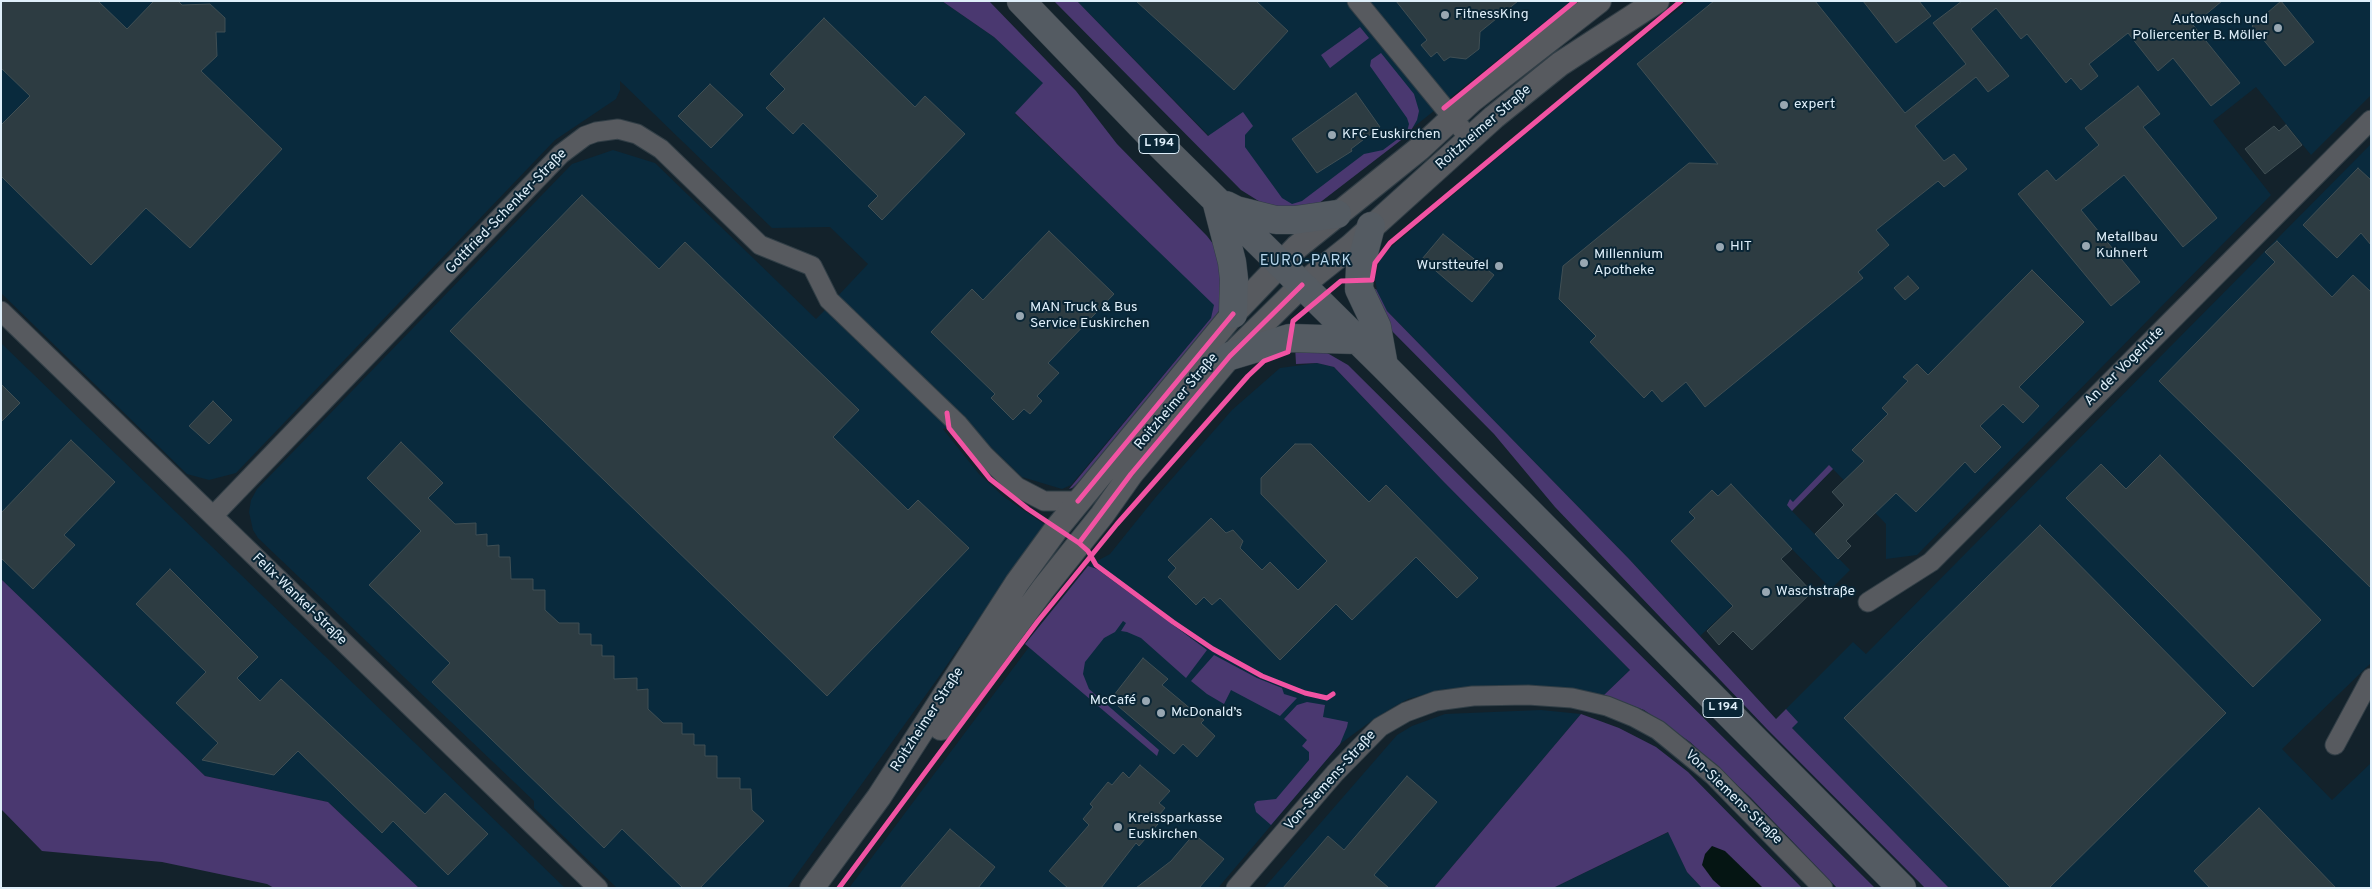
<!DOCTYPE html>
<meta charset="utf-8">
<style>
body{margin:0}
#map{position:relative;width:2372px;height:889px;overflow:hidden;background:#13222b;font-family:Overpass,sans-serif}
canvas{display:block}
.frame{position:absolute;inset:0;border:2px solid #dfeffa;pointer-events:none}
</style>
<div id="map">
<canvas width="2372" height="889"></canvas>
<div class="frame"></div>
</div>
<script>
const ctx = document.querySelector('canvas').getContext('2d');
ctx.lineJoin = 'round';
function fillPath(path, color) { ctx.fillStyle = color; ctx.fill(path, 'evenodd'); }
const poly = rows => new Path2D(rows.map(r => 'M' + r).join(''));
function strokePath(path, color, width, dash) { ctx.strokeStyle = color; ctx.lineWidth = width; ctx.lineCap = dash ? 'butt' : 'round'; ctx.setLineDash(dash || []); ctx.stroke(path); }
function label(font, color, halo, rows, align = 'center') {
  ctx.font = font + ' Overpass,sans-serif'; ctx.lineWidth = 4; ctx.setLineDash([]); ctx.textBaseline = 'middle'; ctx.strokeStyle = halo; ctx.fillStyle = color; for (const [text, x, y, turn = 0] of rows) {
    ctx.save(); ctx.translate(x, y); ctx.rotate((+turn || 0) * Math.PI / 180); ctx.textAlign = isNaN(turn) ? turn : align; if (halo) ctx.strokeText(text, 0, 0); ctx.fillText(text, 0, 0); ctx.restore();
  }
}
fillPath(poly([
 [1,1,942,1,994,37,1044,83,1015,114,1215,305,1211,318,1071,485,1062,489,1022,477,836,298,868,264,830,227,772,228,620,81,620,90,616,99,555,140,236,473,209,480,187,474,1,293],
 [1077,1,1571,1,1324,199,1291,211,1209,136],
 [1688,1,2371,1,2371,95,2311,155,2256,87,2213,121,2271,195,1917,555,1886,559,1886,524,1833,469,1792,511,1850,570,1831,589,1792,549,1700,636,1630,560,1387,311,1378,297,1375,278,1380,260,1391,247,1597,74],
 [2371,144,2371,663,2282,749,2332,800,2371,763,2371,888,1949,888,1792,728,1797,722,1786,709,1853,642,1866,654],
 [613,150,655,163,816,319,826,309,951,426,943,429,979,474,1004,497,1044,524,938,678,787,888,617,888,534,808,534,801,258,538,253,530,249,512,251,500,257,489,572,164],
 [1,343,565,888,419,888,328,802,205,776,1,579],
 [1317,363,1334,367,1442,480,1630,670,1604,695,1560,688,1444,689,1408,699,1395,706,1374,719,1340,744,1218,888,849,888,1029,647,1025,644,1088,566,1110,554,1155,498,1232,410,1280,368],
 [1541,710,1581,714,1434,888,1264,888,1397,735,1412,726,1445,714],
 [1669,832,1687,872,1702,888,1553,888]
]), '#092a3d');
fillPath(poly([
 [942,1,989,1,1076,91,1117,144,1207,236,1217,249,1222,262,1221,308,1217,316,1084,477,1072,488,1069,489,1211,318,1214,305,1015,113,1043,83,994,37],
 [1054,1,1077,1,1208,136,1243,112,1253,126,1245,135,1245,147,1282,198,1292,204,1302,201,1364,154,1383,150,1407,132,1409,124,1407,118,1370,66,1371,60,1381,53,1414,94,1419,111,1417,120,1409,134,1318,204,1292,211,1265,205,1241,190],
 [1360,27,1369,38,1330,68,1321,55],
 [1376,289,1387,311,1630,560,1776,719,1786,709,1798,722,1792,728,1949,888,1925,888,1766,728,1555,507,1494,434,1385,324,1368,291],
 [1295,346,1322,350,1348,365,1875,888,1837,888,1750,797,1690,742,1644,710,1604,695,1630,670,1442,480,1334,367,1317,363,1296,364],
 [1829,465,1833,469,1792,511,1787,505,1790,499,1793,502],
 [1088,566,1097,569,1207,650,1186,678,1141,638,1127,632,1121,631,1126,623,1123,621,1115,632,1104,638,1085,662,1083,674,1089,689,1159,750,1157,756,1025,644],
 [1,579,205,776,328,802,419,888,274,888,267,884,162,862,42,851,1,809],
 [1214,655,1257,678,1282,688,1284,694,1297,698,1280,716,1231,690,1224,704,1207,694,1191,681],
 [1307,702,1325,705,1323,717,1348,722,1347,727,1340,744,1271,825,1256,812,1254,804,1257,801,1276,799,1309,760,1309,752,1302,746,1307,740,1284,719,1297,705],
 [1581,714,1619,728,1656,747,1688,772,1802,888,1702,888,1687,872,1668,832,1553,888,1434,888]
]), '#4a3870');
fillPath(poly([
 [1712,846,1725,851,1763,888,1722,888,1713,880,1702,865,1705,854]
]), '#051513');
const building = poly([
 [1,1,98,1,127,29,154,1,178,1,182,5,210,4,225,18,225,32,216,32,217,56,201,71,282,149,190,248,146,208,91,265,1,176,1,125,30,96,1,68,1,1],
 [1136,1,1256,1,1288,31,1234,90,1136,1],
 [1396,1,1518,1,1480,32,1479,49,1466,59,1450,57,1444,61,1437,52,1431,57,1421,45,1427,40,1396,1],
 [1714,1,1815,1,1905,113,1966,64,1933,23,1962,1,2222,1,2193,25,2240,83,2211,106,2173,58,2158,71,2128,33,2089,64,2098,76,2081,90,2071,78,2066,83,2027,34,2021,39,1996,8,1971,29,2009,76,1988,92,1976,77,1915,126,1944,161,1954,154,1967,169,1944,187,1938,181,1876,230,1889,245,1858,272,1863,278,1705,407,1686,382,1662,402,1652,390,1644,398,1590,342,1596,336,1559,299,1563,266,1689,163,1718,164,1637,64,1714,1],
 [1863,1,1919,1,1931,16,1896,43,1863,1],
 [2281,1,2314,42,2285,66,2252,26,2281,1],
 [824,18,915,107,925,96,965,134,882,220,868,206,878,196,803,123,793,134,766,108,785,89,770,74,824,18],
 [710,84,743,115,711,148,678,116,710,84],
 [2138,86,2160,114,2143,127,2217,218,2183,247,2124,175,2081,210,2140,282,2111,306,2018,194,2047,170,2056,181,2099,145,2085,128,2138,86],
 [1356,93,1380,127,1351,149,1352,151,1317,173,1292,139,1356,93],
 [2286,125,2302,145,2265,174,2245,149,2274,126,2279,131,2286,125],
 [2358,168,2371,180,2371,245,2361,233,2337,258,2303,225,2358,168],
 [582,195,659,269,685,242,859,410,833,437,908,510,918,500,969,548,827,696,450,331,582,195],
 [1049,231,1114,294,1048,363,1059,373,1037,396,1042,401,1030,414,1024,409,1013,420,991,398,995,394,931,332,972,289,983,300,1049,231],
 [1443,234,1494,275,1472,302,1422,259,1443,234],
 [2277,241,2332,297,2353,275,2371,292,2371,588,2159,381,2275,262,2265,252,2277,241],
 [2032,270,2084,322,2019,387,2039,406,2023,423,2003,404,1980,426,2001,447,1975,473,1965,462,1916,512,1896,493,1846,541,1851,546,1838,559,1815,534,1844,505,1832,492,1864,461,1852,450,1888,414,1882,408,1908,381,1903,377,1917,364,1928,375,2032,270],
 [1908,276,1919,288,1905,300,1894,288,1908,276],
 [1,384,20,403,1,422,1,384],
 [213,401,232,420,209,444,189,426,213,401],
 [71,440,115,482,64,535,75,545,33,589,1,558,1,513,71,440],
 [401,442,443,483,428,498,455,524,476,523,476,535,487,534,487,546,499,545,499,557,510,557,511,579,533,579,533,590,545,590,545,610,559,623,579,623,579,634,591,634,591,645,602,645,602,656,614,656,614,679,637,678,637,690,648,689,648,709,663,723,682,723,682,734,694,734,694,745,705,745,705,756,717,756,717,778,740,778,740,789,751,789,752,810,764,821,700,888,683,888,622,829,604,848,432,682,450,663,369,585,421,531,367,478,401,442],
 [1295,444,1311,444,1369,502,1386,485,1478,578,1457,598,1416,557,1352,620,1336,604,1280,660,1220,598,1212,605,1204,597,1196,605,1168,577,1176,568,1168,560,1211,518,1226,533,1233,530,1243,541,1240,548,1262,570,1270,562,1298,590,1327,561,1261,494,1261,478,1295,444],
 [2160,455,2321,620,2253,687,2066,498,2101,464,2126,489,2160,455],
 [1731,484,1792,549,1781,559,1812,592,1752,650,1733,631,1719,645,1707,631,1733,606,1671,541,1695,518,1689,512,1712,490,1718,496,1731,484],
 [2040,525,2226,713,2049,888,2011,888,1844,718,2040,525],
 [170,569,258,657,237,678,260,701,281,679,425,814,445,793,488,834,448,875,393,821,382,833,298,751,274,775,202,760,218,743,176,703,206,672,136,604,170,569],
 [1143,658,1168,679,1162,685,1204,720,1201,723,1215,736,1197,757,1183,744,1174,754,1118,706,1121,701,1114,695,1143,658],
 [1140,765,1170,791,1159,803,1165,808,1154,821,1158,824,1139,846,1136,843,1101,888,1068,888,1049,871,1089,825,1083,819,1093,807,1090,804,1108,782,1112,785,1123,772,1129,778,1140,765],
 [1407,776,1437,802,1374,875,1389,888,1283,888,1328,836,1344,850,1407,776],
 [2259,808,2336,888,2210,888,2194,871,2259,808],
 [950,829,995,867,978,888,900,888,950,829],
 [1194,834,1224,859,1199,888,1136,888,1171,861,1194,834]
]);
fillPath(building, '#2d3c42');
strokePath(building, '#404f54', 1);
const minor = poly([
 [1357,1,1470,139],
 [1,311,598,888],
 [213,516,561,154,585,136,596,132,618,129,637,134,661,149,760,245,812,266,829,300,958,424,984,455,1017,487,1044,501,1078,501],
 [1868,602,1931,562,2371,120],
 [2335,745,2371,678],
 [1236,888,1335,773,1380,727,1406,712,1436,701,1473,696,1528,695,1572,698,1607,706,1634,717,1658,730,1713,775,1823,888]
]);
const tertiary = poly([
 [941,728,1043,589,1102,515,1131,474,1230,356,1302,285,1351,246,1494,117,1560,64,1657,1],
 [812,888,879,797,1017,583,1057,528,1233,314,1297,247,1419,149,1472,100,1599,1]
]);
const primary = poly([
 [1021,1,1149,134,1384,366,1902,888],
 [1216,200,1232,262,1234,279,1233,314],
 [1226,205,1236,210,1276,220,1295,220,1337,214],
 [1371,226,1360,268,1359,289,1377,327,1384,366],
 [1230,356,1290,338,1357,340]
]);
strokePath(minor, '#313e46', 21);
strokePath(tertiary, '#313e46', 26);
strokePath(primary, '#313e46', 29);
strokePath(minor, '#575a5f', 19);
strokePath(tertiary, '#575a5f', 24);
strokePath(primary, '#545b62', 28);
strokePath(poly([
 [1444,108,1575,1],
 [947,413,949,428,990,479,1028,509,1079,543,1088,551,1096,565,1173,622,1213,649,1262,676,1305,693,1327,698,1333,694],
 [1078,501,1233,314],
 [1079,543,1131,474,1230,356,1302,285],
 [839,888,1038,621,1117,524,1248,376,1264,361,1288,352,1293,321,1341,281,1372,280,1375,263,1390,243,1681,1]
]), '#f153a3', 5);
for (const [x, y, r, color] of [
 [1445,15,5,"#98a7b2"],
 [2278,28,5,"#98a7b2"],
 [1784,105,5,"#98a7b2"],
 [1332,135,5,"#98a7b2"],
 [2086,246,5,"#98a7b2"],
 [1720,247,5,"#98a7b2"],
 [1584,263,5,"#98a7b2"],
 [1499,266,5,"#98a7b2"],
 [1020,316,5,"#98a7b2"],
 [1766,592,5,"#98a7b2"],
 [1146,701,5,"#98a7b2"],
 [1161,713,5,"#98a7b2"],
 [1118,827,5,"#98a7b2"]
]) { const dot = new Path2D(); dot.arc(x, y, r, 0, 2 * Math.PI); ctx.fillStyle = color; ctx.fill(dot); strokePath(dot, '#092535', 2); }
for (const [x, y, w] of [
 [1159,144,40],
 [1723,708,40]
]) { const box = new Path2D(); box.roundRect(x - w / 2, y - 9.5, w, 19, 4); ctx.fillStyle = '#092535'; ctx.fill(box); strokePath(box, '#dfeffa', 1); }
label('bold 12px', '#dfeffa', null, [
 ["L 194",1159,144],
 ["L 194",1723,708]
]);
label('14px', '#dfeffa', '#092535', [
 ["FitnessKing",1455,15],
 ["Autowasch und",2268,20,"right"],
 ["Poliercenter B. Möller",2268,36,"right"],
 ["expert",1794,105],
 ["KFC Euskirchen",1342,135],
 ["Metallbau",2096,238],
 ["Kuhnert",2096,254],
 ["HIT",1730,247],
 ["Millennium",1594,255],
 ["Apotheke",1594,271],
 ["Wurstteufel",1489,266,"right"],
 ["MAN Truck & Bus",1030,308],
 ["Service Euskirchen",1030,324],
 ["Waschstraße",1776,592],
 ["McCafé",1136,701,"right"],
 ["McDonald’s",1171,713],
 ["Kreissparkasse",1128,819],
 ["Euskirchen",1128,835]
], 'left');
label('14px', '#dfeffa', '#092535', [
 ["Roitzheimer Straße",1484,128,-41],
 ["Gottfried-Schenker-Straße",507,212,-46],
 ["An der Vogelrute",2125,367,-45],
 ["Roitzheimer Straße",1177,402,-50],
 ["Felix-Wankel-Straße",299,600,44],
 ["Roitzheimer Straße",928,720,-57],
 ["Von-Siemens-Straße",1331,781,-48],
 ["Von-Siemens-Straße",1733,798,44]
]);
ctx.letterSpacing = '1px';
label('15px', '#b7d7ed', '#092535', [
 ["EURO-PARK",1306,262]
]);
ctx.letterSpacing = '0px';
</script>
